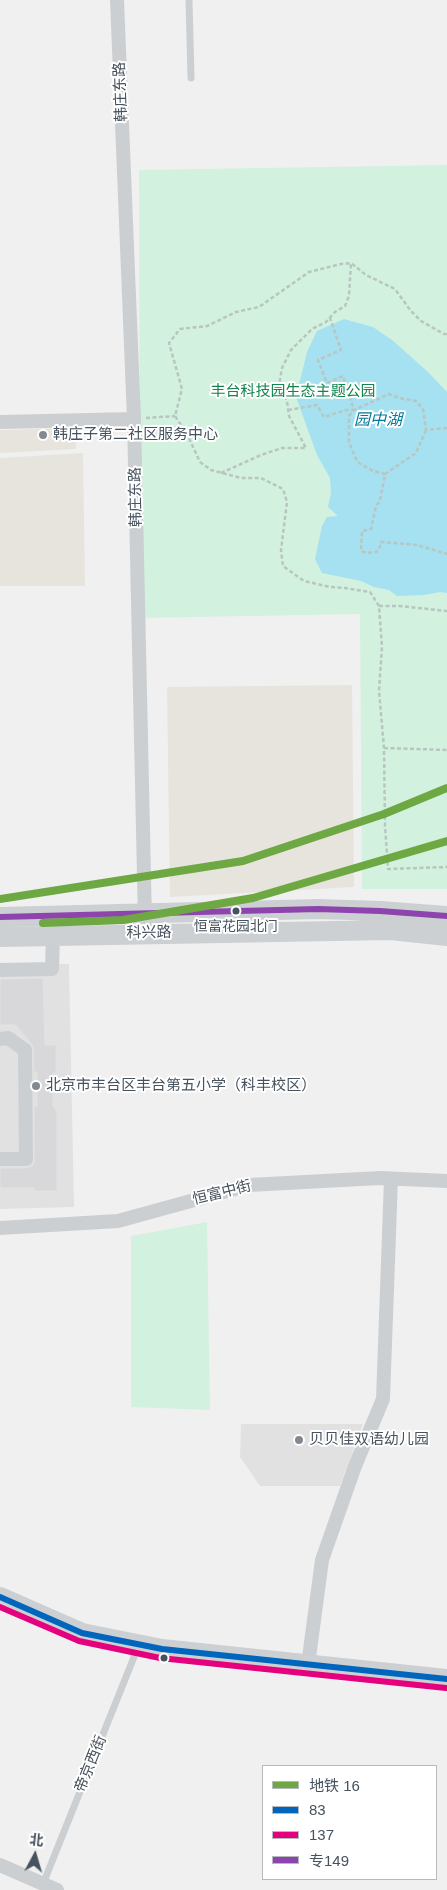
<!DOCTYPE html>
<meta charset="utf-8">
<style>
body{margin:0}
#map{position:relative;width:447px;height:1890px;overflow:hidden;background:#f1f0f0;font-family:Helvetica,"Noto Sans SC",sans-serif}
canvas{display:block}
.legend{position:absolute;left:262px;top:1765px;width:175px;height:115px;box-sizing:border-box;background:#fff;border:1px solid #b5babf;margin:0;padding:6px 9px;list-style:none;font-size:15px;color:#46525e}
.legend li{display:flex;align-items:center;gap:10px;height:25px}
.legend b{width:25px;border:1px solid #b5babf}
.north{position:absolute;left:10px;top:1830px;width:50px;height:50px;-webkit-text-stroke:4px #fff;paint-order:stroke;rotate:6deg;font-size:14px;font-weight:700;line-height:20px;text-align:center;color:#46525e}
.north::after{content:'';display:block;margin:auto;width:18px;height:22px;background:#46525e;clip-path:polygon(50% 0,100% 100%,50% 72%,0 100%)}
</style>
<div id="map">
<canvas width="447" height="1890"></canvas>
<ul class="legend">
<li><b style="height:6px;background:#6da843"></b>地铁 16</li>
<li><b style="height:6px;background:#0065bd"></b>83</li>
<li><b style="height:6px;background:#e5007d"></b>137</li>
<li><b style="height:6px;background:#8e44ad"></b>专149</li>
</ul>
<div class="north">北</div>
</div>
<script>
const ctx = document.querySelector('canvas').getContext('2d');
ctx.lineJoin = 'round';
function fillPath(path, color) { ctx.fillStyle = color; ctx.fill(path, 'evenodd'); }
const poly = rows => new Path2D(rows.map(r => 'M' + r).join(''));
function strokePath(path, color, width, dash) { ctx.strokeStyle = color; ctx.lineWidth = width; ctx.lineCap = dash ? 'butt' : 'round'; ctx.setLineDash(dash || []); ctx.stroke(path); }
function label(font, color, halo, rows, align = 'center') {
  ctx.font = font + ' Helvetica,"Noto Sans SC",sans-serif'; ctx.lineWidth = 4; ctx.setLineDash([]); ctx.textBaseline = 'middle'; ctx.strokeStyle = halo; ctx.fillStyle = color; for (const [text, x, y, turn = 0] of rows) {
    ctx.save(); ctx.translate(x, y); ctx.rotate((+turn || 0) * Math.PI / 180); ctx.textAlign = isNaN(turn) ? turn : align; if (halo) ctx.strokeText(text, 0, 0); ctx.fillText(text, 0, 0); ctx.restore();
  }
}
fillPath(poly([
 [75,428,76,449,0,453,0,430],
 [83,453,85,586,0,586,0,458],
 [352,685,354,887,170,897,167,687]
]), '#e6e4dd');
fillPath(poly([
 [0,964,69,964,74,1207,0,1209],
 [241,1424,363,1424,340,1486,260,1486,240,1457]
]), '#e2e1e2');
fillPath(poly([
 [447,165,447,889,362,889,360,614,140,618,139,170],
 [207,1222,210,1410,131,1407,131,1236]
]), '#d3f1df');
fillPath(poly([
 [344,319,373,327,392,340,428,372,447,392,447,593,440,592,424,595,397,596,389,590,374,587,361,581,322,573,315,559,322,526,327,517,338,516,328,507,331,493,330,478,317,455,296,397,307,352,317,331]
]), '#a5e1f1');
const building = poly([
 [43,978,45,1045,56,1045,56,1073,53,1073,53,1105,57,1113,57,1191,34,1191,34,1188,0,1188,0,1168,26,1168,32,1166,34,1163,34,1106,37,1106,37,1072,34,1072,33,1046,16,1025,0,1025,0,979,43,978]
]);
fillPath(building, '#d8d8da');
strokePath(building, '#e2e2e3', 1);
strokePath(poly([
 [447,334,444,334,421,321,411,311,395,289,366,275,351,263,341,264,309,272,259,307,236,312,207,326,180,329,169,343,182,389,175,416,187,434,200,462,211,470,241,478,261,478,283,489,287,502,281,550,283,566,304,581,330,587,345,588,370,592,379,606,382,647,379,691,384,748,385,826,388,869,447,867],
 [288,410,317,405,324,417,346,410,354,410,343,376,327,383,318,360,341,350,330,318],
 [146,418,175,416],
 [447,428,426,430,423,409,416,401,399,398,389,394,354,410,349,416,349,442,355,457,359,463,373,471,385,474,380,501,376,506,371,529,362,531,361,551,367,553,376,552,379,550,381,542,417,545,447,554],
 [221,473,261,455,282,448,306,448,289,416,287,401,279,385,282,368,291,350,312,329,326,322,335,312,345,306,349,296,351,263],
 [385,474,416,453,426,430],
 [379,606,400,606,447,611],
 [384,748,447,750]
]), '#b8c6c1', 2.5, [4, 2.5]);
strokePath(poly([
 [189,0,191,78],
 [43,1884,138,1647]
]), '#cccfd1', 7);
strokePath(poly([
 [117,0,134,419,145,921],
 [0,422,134,419],
 [0,970,52,969,53,935],
 [0,1039,8,1038,25,1050,26,1159,0,1159],
 [0,1228,118,1221,249,1185,380,1178,447,1181],
 [308,1665,322,1560,355,1466,383,1399,391,1179],
 [0,1865,57,1890]
]), '#cccfd1', 14);
strokePath(poly([
 [0,917,318,909,380,911,447,916],
 [0,937,390,930,447,936],
 [0,1597,82,1633,162,1649,447,1679]
]), '#ccd0d3', 20);
strokePath(poly([
 [0,1597,82,1633,162,1649,447,1679]
]), '#0065bd', 6);
strokePath(poly([
 [0,1607,79,1641,160,1658,446,1688]
]), '#e5007d', 6);
strokePath(poly([
 [0,917,318,909,380,911,447,916]
]), '#8e44ad', 6);
strokePath(poly([
 [0,899,243,861,384,814,447,788],
 [43,923,123,920,253,898,447,841]
]), '#6da843', 8);
for (const [x, y, r, color] of [
 [43,435,5,"#828991"],
 [236,911,4.5,"#46525e"],
 [36,1086,5,"#828991"],
 [299,1440,5,"#828991"],
 [164,1658,4.5,"#46525e"]
]) { const dot = new Path2D(); dot.arc(x, y, r, 0, 2 * Math.PI); ctx.fillStyle = color; ctx.fill(dot); strokePath(dot, '#fff', 2); }
label('14px', '#46525e', '#fff', [
 ["恒富花园北门",236,927]
]);
label('15px', '#46525e', '#fff', [
 ["韩庄东路",121,92,-92],
 ["韩庄东路",136,497,-91],
 ["科兴路",149,933,-1],
 ["恒富中街",222,1193,-14],
 ["帝京西街",91,1764,-68]
]);
label('15px', '#11854c', '#fff', [
 ["丰台科技园生态主题公园",293,392]
]);
label('15px', '#46525e', '#fff', [
 ["韩庄子第二社区服务中心",53,435],
 ["北京市丰台区丰台第五小学（科丰校区）",46,1086],
 ["贝贝佳双语幼儿园",309,1440]
], 'left');
label('italic 16px', '#047a9c', '#fff', [
 ["园中湖",378,421]
]);
</script>
